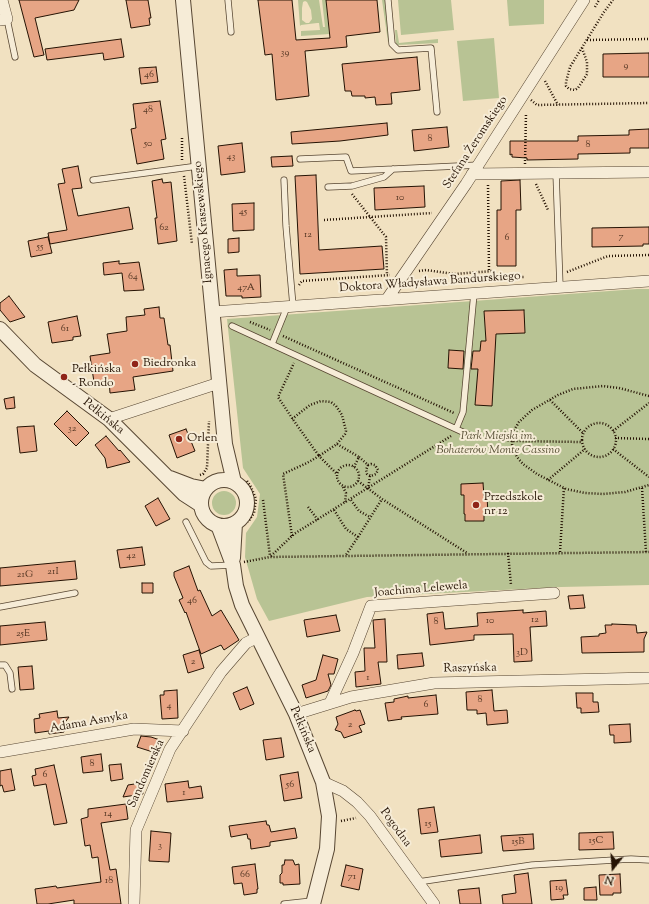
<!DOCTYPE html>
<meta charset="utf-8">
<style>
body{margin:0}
#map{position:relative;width:649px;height:904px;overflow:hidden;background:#f1e1c1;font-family:"Sorts Mill Goudy",serif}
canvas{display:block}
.north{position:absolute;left:593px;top:848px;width:40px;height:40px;-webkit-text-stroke:3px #f6ecd7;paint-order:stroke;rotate:197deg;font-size:11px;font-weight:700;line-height:16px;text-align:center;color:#241203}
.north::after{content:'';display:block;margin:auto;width:14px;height:18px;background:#241203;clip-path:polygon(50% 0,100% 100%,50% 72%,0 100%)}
</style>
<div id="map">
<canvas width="649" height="904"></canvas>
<div class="north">N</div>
</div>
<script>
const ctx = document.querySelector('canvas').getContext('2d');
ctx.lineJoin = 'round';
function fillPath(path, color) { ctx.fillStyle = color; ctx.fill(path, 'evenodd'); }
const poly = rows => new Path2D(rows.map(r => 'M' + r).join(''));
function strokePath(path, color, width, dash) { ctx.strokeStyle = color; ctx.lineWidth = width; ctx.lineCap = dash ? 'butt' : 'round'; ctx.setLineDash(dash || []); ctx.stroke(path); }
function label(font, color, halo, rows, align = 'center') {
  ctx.font = font + ' "Sorts Mill Goudy",serif'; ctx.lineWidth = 4; ctx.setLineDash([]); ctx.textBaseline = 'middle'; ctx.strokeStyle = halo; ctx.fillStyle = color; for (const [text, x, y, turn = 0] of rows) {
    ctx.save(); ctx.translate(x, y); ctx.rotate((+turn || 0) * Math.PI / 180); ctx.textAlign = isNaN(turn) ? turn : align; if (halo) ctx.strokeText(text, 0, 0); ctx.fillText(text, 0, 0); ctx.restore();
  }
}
fillPath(poly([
 [298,0,319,0,323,27,325,27,322,0,326,0,329,34,301,36,301,31,320,30,319,23,317,23,301,25,300,26],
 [305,1,307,2,311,10,312,19,309,23,306,23,302,20,302,8,303,2],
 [382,0,386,0,390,40,388,42],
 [398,0,451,0,454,30,401,35],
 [507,0,544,0,544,24,509,26],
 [395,30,397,30,399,43,438,39,438,43,398,45,396,44],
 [494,38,499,98,463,101,457,41],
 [637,289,649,289,649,585,561,587,367,597,269,621,257,599,245,557,246,533,257,517,260,494,243,468,227,319],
 '212 503a12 12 0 1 1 24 0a12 12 0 1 1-24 0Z'
]), '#b8c394');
const building = poly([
 [19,0,79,0,74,10,35,18,44,55,34,57,19,0],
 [126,0,148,0,151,18,149,18,150,25,131,28,126,0],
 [258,0,292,0,296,40,330,38,326,0,377,0,380,32,346,36,347,47,305,51,309,96,276,100,272,54,265,55,258,0],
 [121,39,124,57,104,60,103,53,47,60,45,49,121,39],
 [649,53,649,77,603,77,603,54,649,53],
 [417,57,420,90,391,93,392,104,376,105,375,97,365,98,365,96,352,96,351,91,345,91,342,64,417,57],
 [156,67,158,82,141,84,139,68,156,67],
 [160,101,166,139,161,140,164,159,137,164,131,129,136,128,133,104,160,101],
 [387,123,388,135,340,141,292,144,291,132,387,123],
 [447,127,449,147,414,151,412,130,447,127],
 [649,129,649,148,630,148,630,153,578,154,578,159,527,160,527,158,512,157,512,154,510,155,510,141,578,141,578,136,629,135,629,130,649,129],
 [242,143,245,172,221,175,218,146,242,143],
 [292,156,293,166,272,167,271,157,292,156],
 [78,166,82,188,72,189,78,216,129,207,133,229,50,244,48,233,67,230,58,184,65,183,62,169,78,166],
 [316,175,319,250,382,246,384,269,300,274,295,176,316,175],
 [162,179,163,183,171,182,177,241,158,244,155,218,157,218,152,181,162,179],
 [520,180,521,210,516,210,516,266,497,266,497,210,501,210,501,181,520,180],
 [424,186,425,207,375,210,374,188,424,186],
 [254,203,254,230,233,231,232,204,254,203],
 [649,227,649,244,643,244,643,246,592,247,592,228,649,227],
 [48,237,52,253,31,257,28,241,48,237],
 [239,238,239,252,228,253,228,239,239,238],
 [119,261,119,264,139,262,144,290,124,291,122,273,104,275,103,263,119,261],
 [237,269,237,276,260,275,261,297,242,298,242,296,226,296,224,270,237,269],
 [9,296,25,317,10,322,0,310,0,303,9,296],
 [159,307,160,318,164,318,168,345,170,345,173,371,133,377,135,390,110,393,109,380,94,382,90,356,110,353,107,334,127,331,126,317,145,315,144,309,159,307],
 [524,310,525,333,496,334,492,406,475,405,478,369,471,369,473,351,480,351,481,341,486,341,484,311,524,310],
 [77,316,81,336,73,337,73,340,52,343,48,322,77,316],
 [449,350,464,351,463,369,448,368,449,350],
 [14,397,15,408,6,409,4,399,14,397],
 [67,411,89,433,76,446,54,424,67,411],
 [34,426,37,451,20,453,17,427,34,426],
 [186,429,195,451,177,458,169,435,186,429],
 [106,436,119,451,120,450,130,462,107,468,105,458,95,445,106,436],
 [483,483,484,496,487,496,488,514,484,514,484,521,465,521,465,514,464,514,464,495,461,495,461,484,483,483],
 [158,498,170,519,156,526,145,506,158,498],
 [142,547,145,565,120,568,117,550,142,547],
 [75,561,77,579,0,586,0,568,75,561],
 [189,566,198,591,200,590,212,616,221,610,239,640,224,650,221,645,201,654,186,612,185,613,179,600,183,598,174,576,174,572,189,566],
 [142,583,153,583,153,593,142,593,142,583],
 [583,595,585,608,570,609,568,596,583,595],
 [523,610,523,613,546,611,547,626,530,627,532,661,514,662,513,634,474,635,474,640,430,645,427,614,443,612,445,629,478,626,477,613,523,610],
 [336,615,340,631,307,637,304,620,336,615],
 [385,619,387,662,378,662,381,684,356,687,355,672,365,671,364,648,375,648,373,620,385,619],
 [45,622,47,640,0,645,0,626,45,622],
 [612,624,636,625,637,633,647,632,644,639,644,652,582,653,581,637,599,636,599,634,606,633,605,625,612,625,612,624],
 [199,650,204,668,188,673,183,655,199,650],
 [422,653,424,666,398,669,397,655,422,653],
 [323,655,338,659,334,674,328,674,331,685,328,691,306,698,302,685,316,680,323,655],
 [32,666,34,689,20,690,18,667,32,666],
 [247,687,254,704,240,710,233,693,247,687],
 [177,690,178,718,162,719,160,695,164,695,164,691,177,690],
 [492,690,494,711,507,710,508,723,487,725,486,713,477,714,477,710,467,710,466,692,492,690],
 [576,693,593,693,593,702,598,702,599,712,581,713,581,708,577,708,576,693],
 [436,695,438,714,401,717,402,719,388,721,385,703,394,702,394,699,408,696,408,698,436,695],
 [355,710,356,711,360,710,365,724,359,726,362,732,344,738,341,732,335,730,338,724,336,717,355,710],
 [57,711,58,718,69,717,63,725,64,732,49,734,49,731,35,733,34,719,40,718,39,714,57,711],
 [630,724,631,742,614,743,614,735,610,735,609,725,630,724],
 [141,736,151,737,160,740,156,753,137,747,141,736],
 [281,738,284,757,266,760,263,740,281,738],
 [101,754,103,771,83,773,81,757,101,754],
 [121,764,123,779,111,781,109,765,121,764],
 [54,765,67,823,54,825,46,784,34,786,32,776,36,775,35,769,54,765],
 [11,769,15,790,4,792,2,785,0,786,0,771,11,769],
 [298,772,302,798,284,801,280,775,298,772],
 [188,781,189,788,201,786,203,798,167,802,165,784,188,781],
 [141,783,143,794,123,797,128,785,141,783],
 [126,804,128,819,101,823,110,870,116,869,121,904,74,904,74,900,48,904,37,904,35,889,56,886,57,888,101,882,98,857,92,858,90,845,85,846,81,819,88,817,88,809,126,804],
 [434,807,438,832,421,834,418,809,434,807],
 [266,821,267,825,269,825,271,832,295,828,297,838,270,842,270,846,251,849,250,839,248,839,247,834,231,837,229,826,266,821],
 [151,831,171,833,169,862,149,861,151,831],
 [613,832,614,849,579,850,579,833,613,832],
 [533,834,534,849,503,851,501,836,533,834],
 [480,835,482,853,441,857,439,840,480,835],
 [285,860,293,860,295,865,299,864,300,884,283,885,283,883,280,883,280,875,282,873,282,865,284,865,285,860],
 [255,864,258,889,257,889,257,893,244,895,242,883,234,884,232,867,255,864],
 [346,865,363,869,359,890,341,886,346,865],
 [528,873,532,904,503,904,502,895,516,893,514,875,528,873],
 [620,874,621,893,613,893,613,895,600,895,599,875,620,874],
 [566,880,568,895,563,895,564,899,551,900,550,881,566,880],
 [596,887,597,900,584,900,584,888,596,887],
 [479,888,481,904,460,904,458,890,479,888]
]);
fillPath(building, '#e7a585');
strokePath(building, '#241203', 1);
const service = poly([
 [228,0,231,32],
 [388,0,392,44,398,50,431,48,437,112],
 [7,19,15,57],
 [300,159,346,157,351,171,479,165],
 [556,173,560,287],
 [93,180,198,166],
 [284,180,286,226,293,306],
 [328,187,352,186,384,177,393,169],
 [232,326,467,434],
 [272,344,287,307],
 [456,429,463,412,474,293],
 [186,522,206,562,211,566,233,565],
 [0,607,75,593],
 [0,665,5,665,10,673,12,689],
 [418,882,532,865,631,859,649,860],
 [284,904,312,901]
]);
const minor = poly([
 [0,20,7,19,2,0],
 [472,174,649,172],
 [387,299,466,184,584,0],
 [212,312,649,281],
 [109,419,219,383],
 [330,703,353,653,371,606,554,593],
 [296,714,351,697,434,683,649,678],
 [0,752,134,729,183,731],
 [323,782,343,791,357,802,370,816,434,904],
 [134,904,136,830,170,749,221,672,246,643,258,637]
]);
const tertiary = poly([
 [183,0,225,444,234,482],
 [0,329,35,365,109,419,184,494,201,505],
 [170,478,191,486,206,489],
 '201 503a23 23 0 1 1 46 0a23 23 0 1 1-46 0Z',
 [218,525,233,565,236,586,242,605,296,714,323,782,329,816,327,849,313,904],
 [233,558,235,523]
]);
strokePath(service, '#574632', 7);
strokePath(minor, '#574632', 12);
strokePath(tertiary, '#574632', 16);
strokePath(poly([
 [595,7,599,0],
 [587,40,649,39],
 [582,48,587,62,587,74,578,88,575,90,569,89,566,86,566,82,570,67,604,12,613,0],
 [545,81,558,105],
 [531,100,537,105,649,103],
 [182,138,182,161],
 [525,164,526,113],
 [184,176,192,244],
 [536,184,548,210],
 [488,185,489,271],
 [352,194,386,237,387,275],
 [324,220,432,213],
 [419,271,426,270,454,274,493,271,497,278,525,277],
 [567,272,608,256,649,255],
 [299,285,302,281,390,275],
 [250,322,270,330],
 [283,336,454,413],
 [649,396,619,388,603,386,573,389,558,395,532,410,519,422,513,432,512,446,517,457,523,464,537,474,566,489,585,493,603,494,625,492,649,485],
 [550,400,583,433],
 [292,419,310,405,321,401,331,402,336,406,342,415,346,431,345,434,337,444,319,456,294,421,278,397,294,363],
 '582 440a17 17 0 1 1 34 0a17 17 0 1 1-34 0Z',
 [613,431,649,403],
 [475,436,490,439,513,441,582,442],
 [615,438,649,439],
 [337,444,359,457,354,467],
 [613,449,649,477],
 [359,457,368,465,371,464,375,465,378,470,376,474,371,476,367,474,366,470,368,465],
 '337 476a11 11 0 1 1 22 0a11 11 0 1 1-22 0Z',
 [200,475,203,474,207,468,209,421],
 [548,480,585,449],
 [247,481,251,487,256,499,254,513,248,522],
 [358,481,382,499,467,553],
 [343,487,346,493,345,503],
 [642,488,646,552],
 [368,489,370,476],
 [263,500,270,556],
 [351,500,359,511,370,517],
 [308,507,318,520],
 [334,510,346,529,358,537,346,555],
 [292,536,283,474,307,463,319,456,337,474],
 [358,537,382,499],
 [560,552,564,487],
 [508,553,511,585],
 [271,556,294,534,451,436],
 [244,562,270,557,649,552],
 [341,821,356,818]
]), '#241203', 2.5, [1, 2]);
strokePath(service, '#f6ecd7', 5.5);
strokePath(minor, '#f6ecd7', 11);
strokePath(tertiary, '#f6ecd7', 14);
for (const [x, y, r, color] of [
 [135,364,4,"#8f2418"],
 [64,377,4,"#8f2418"],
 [179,439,4,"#8f2418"],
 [476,505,4,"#8f2418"]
]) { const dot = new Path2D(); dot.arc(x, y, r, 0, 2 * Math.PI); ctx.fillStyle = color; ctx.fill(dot); strokePath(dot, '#f6ecd7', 1.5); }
label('10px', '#553724', null, [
 ["39",285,53],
 ["9",626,66],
 ["46",149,75],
 ["48",148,110],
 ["8",430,139],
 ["50",148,144],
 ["8",588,145],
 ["43",231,157],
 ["10",400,198],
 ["45",243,212],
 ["62",164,228],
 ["12",308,235],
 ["7",621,237],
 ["6",507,238],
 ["55",40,247],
 ["64",133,277],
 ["47A",246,288],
 ["61",65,329],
 ["32",72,429],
 ["42",131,556],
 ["21I",53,572],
 ["21G",25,575],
 ["46",192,601],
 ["12",535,620],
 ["10",490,621],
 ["8",436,622],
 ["25E",23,634],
 ["3D",522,653],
 ["2",193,662],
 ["1",368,678],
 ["8",480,700],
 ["6",426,705],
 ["4",169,706],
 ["2",350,725],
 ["8",92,764],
 ["6",45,775],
 ["56",290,785],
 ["1",184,793],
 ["14",108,814],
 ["15",428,824],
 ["15C",596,841],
 ["15B",518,842],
 ["3",160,846],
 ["66",245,875],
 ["71",352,877],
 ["18",109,881],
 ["19",559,888]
]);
label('12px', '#241203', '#f6ecd7', [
 ["Stefana Żeromskiego",476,143,-57],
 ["Ignacego Kraszewskiego",204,222,-95],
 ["Doktora Władysława Bandurskiego",430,283,-4],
 ["Pełkińska",103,417,39],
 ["Joachima Lelewela",421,590,-5],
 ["Raszyńska",470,669,-1],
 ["Adama Asnyka",89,723,-10],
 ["Pełkińska",302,730,67],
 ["Sandomierska",147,774,-66],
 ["Pogodna",395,828,54]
]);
label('12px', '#241203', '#f6ecd7', [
 ["Biedronka",143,364],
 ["Pełkińska",72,370],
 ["- Rondo",72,384],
 ["Orlen",187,439],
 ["Przedszkole",484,498],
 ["nr 12",484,512]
], 'left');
label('italic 12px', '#585036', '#f6ecd7', [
 ["Park Miejski im.",498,437],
 ["Bohaterów Monte Cassino",498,451]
]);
</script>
